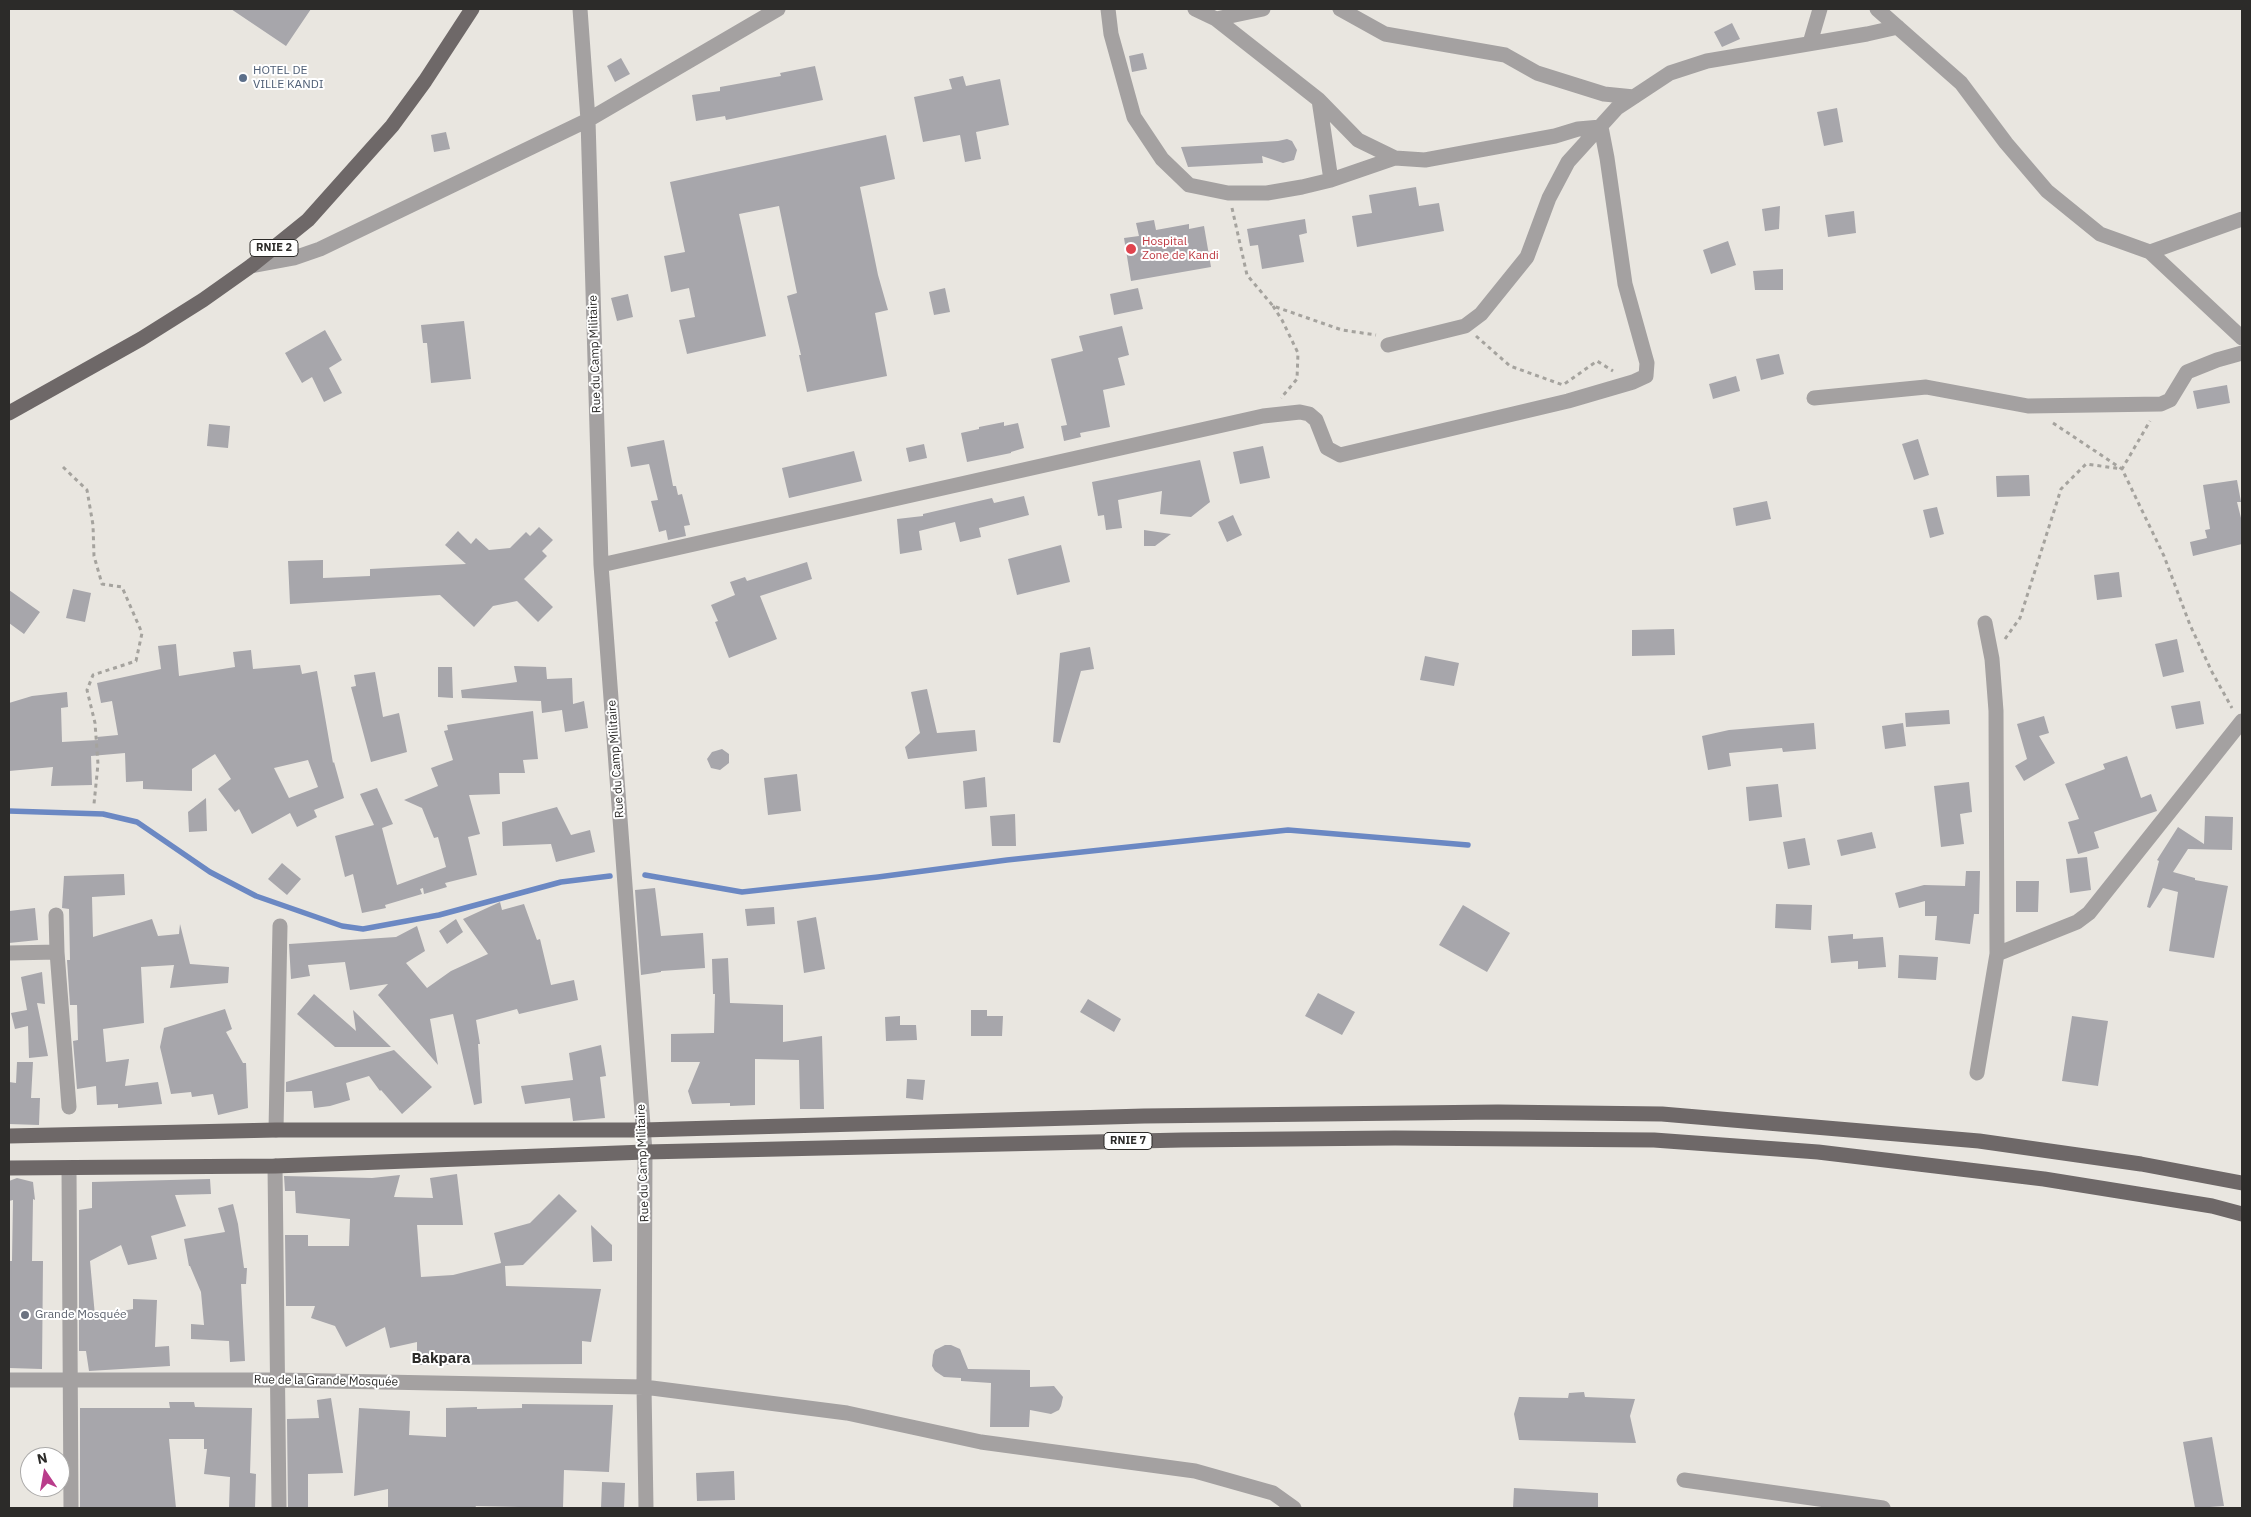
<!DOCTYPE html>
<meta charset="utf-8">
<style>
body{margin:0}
#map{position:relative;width:2251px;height:1517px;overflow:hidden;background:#e9e6e0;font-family:"IBM Plex Sans",sans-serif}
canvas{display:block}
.frame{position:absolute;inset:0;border:10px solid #2c2b29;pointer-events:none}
.north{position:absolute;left:20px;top:1447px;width:50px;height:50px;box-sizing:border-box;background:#fff;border:1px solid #abaaa9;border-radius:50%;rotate:348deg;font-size:14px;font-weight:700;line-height:20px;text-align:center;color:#2c2b29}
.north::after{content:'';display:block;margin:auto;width:18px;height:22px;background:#b93c8b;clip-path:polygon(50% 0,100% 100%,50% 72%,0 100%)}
</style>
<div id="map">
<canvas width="2251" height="1517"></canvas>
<div class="frame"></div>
<div class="north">N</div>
</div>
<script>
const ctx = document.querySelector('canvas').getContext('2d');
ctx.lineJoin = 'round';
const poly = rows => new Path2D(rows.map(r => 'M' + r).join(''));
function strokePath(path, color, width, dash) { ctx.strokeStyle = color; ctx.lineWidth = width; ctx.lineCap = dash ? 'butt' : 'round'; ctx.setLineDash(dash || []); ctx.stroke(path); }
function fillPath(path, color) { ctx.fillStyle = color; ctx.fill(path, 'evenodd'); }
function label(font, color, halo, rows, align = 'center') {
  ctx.font = font + ' "IBM Plex Sans",sans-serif'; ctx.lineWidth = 4; ctx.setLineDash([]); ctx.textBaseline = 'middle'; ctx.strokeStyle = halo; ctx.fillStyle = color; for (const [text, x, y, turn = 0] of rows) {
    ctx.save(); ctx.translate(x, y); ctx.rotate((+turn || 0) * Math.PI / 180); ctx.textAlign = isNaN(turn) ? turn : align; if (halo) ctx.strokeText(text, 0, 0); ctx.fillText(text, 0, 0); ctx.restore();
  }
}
strokePath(poly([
 [9,811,103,814,137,822,210,872,256,896,342,926,363,929,439,915,561,882,610,876],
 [645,875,742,892,878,877,1007,860,1288,830,1468,845]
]), '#6b88c3', 5.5);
fillPath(poly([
 [231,9,311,9,286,46],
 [1732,23,1740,39,1722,47,1714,32],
 [1143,53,1147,69,1132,72,1129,56],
 [621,58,630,74,615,82,607,66],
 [815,66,823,100,726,120,725,116,696,121,692,95,720,91,720,87,781,76,780,73],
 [963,76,966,86,1000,79,1009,125,976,132,981,159,965,162,960,135,923,142,914,97,952,89,949,79],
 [1837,108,1843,142,1824,146,1817,112],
 [446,132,450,149,434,152,431,135],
 [886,135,895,179,860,187,878,275,888,310,875,313,887,376,807,392,799,355,801,355,787,296,797,293,779,206,739,214,766,336,687,354,679,320,695,317,689,288,671,292,664,256,685,252,670,182],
 [1287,139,1292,141,1297,150,1294,160,1283,163,1262,156,1263,163,1188,167,1181,147,1278,141],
 [1416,187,1419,206,1439,203,1444,231,1357,247,1352,216,1372,213,1369,195],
 [1780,206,1779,229,1765,231,1762,209],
 [1854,211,1856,233,1828,237,1825,215],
 [1305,219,1307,233,1299,235,1304,262,1262,269,1258,245,1250,246,1247,229],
 [1154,220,1156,230,1189,224,1189,229,1204,226,1211,267,1131,281,1124,238,1139,236,1136,223],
 [1728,241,1736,265,1711,274,1703,250],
 [1783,269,1783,290,1755,290,1753,271],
 [945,288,950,312,934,315,929,292],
 [1138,288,1143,309,1114,315,1110,294],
 [628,294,633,317,617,321,611,298],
 [464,321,471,379,431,383,427,343,423,343,421,325],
 [1122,326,1129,355,1118,358,1125,385,1103,390,1110,427,1080,433,1081,437,1064,441,1061,426,1067,425,1051,359,1083,351,1079,336],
 [325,330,342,360,329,368,342,393,324,402,312,377,302,383,285,353],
 [1779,354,1784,374,1761,380,1756,359],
 [1736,376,1740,391,1713,399,1709,384],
 [2227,385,2230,403,2197,409,2193,391],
 [1004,422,1004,426,1018,423,1024,448,1011,452,1011,453,967,462,961,433,979,429,979,427],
 [209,424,230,426,228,448,207,446],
 [1918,439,1929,475,1914,480,1902,444],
 [664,440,673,486,676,486,678,495,682,494,690,525,684,526,686,536,668,540,666,530,659,532,651,501,658,500,649,464,631,467,627,447],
 [924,444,927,458,909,462,906,448],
 [1263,446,1270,478,1240,484,1233,452],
 [854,451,862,481,789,498,782,468],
 [1200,460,1210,502,1191,517,1160,514,1162,491,1118,500,1122,528,1106,530,1104,515,1098,516,1092,482],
 [2029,475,2030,496,1997,497,1996,476],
 [2237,480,2241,502,2237,502,2242,522,2242,544,2193,556,2190,542,2207,538,2205,530,2210,529,2203,485],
 [1024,496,1029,515,979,528,981,537,960,542,955,522,919,531,922,550,900,554,897,519,923,516,923,514,992,498,994,503],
 [1767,501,1771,519,1736,526,1733,508],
 [1937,507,1944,534,1930,538,1923,510],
 [1233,515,1242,535,1227,542,1218,522],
 [539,527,553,540,542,551,547,556,524,579,553,607,538,622,517,601,493,606,474,627,440,595,290,604,288,561,323,560,323,578,370,576,370,569,466,564,445,545,458,531,471,544,476,538,489,550,510,548,526,532,530,536],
 [1144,530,1171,534,1155,546,1144,546],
 [1061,545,1070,582,1017,595,1008,559],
 [807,562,812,579,760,596,777,639,729,658,715,622,718,621,711,605,735,595,730,582,745,577,747,581],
 [2119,572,2122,597,2097,600,2094,575],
 [73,589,91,593,85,622,66,618],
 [9,590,40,612,24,634,9,623],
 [1674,629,1675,655,1632,656,1632,630],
 [2177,639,2184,672,2163,677,2155,644],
 [176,644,179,676,235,667,233,652,251,650,253,669,300,665,302,674,317,671,333,763,334,762,344,798,314,810,317,817,297,827,290,813,252,834,239,809,235,812,218,789,231,779,215,754,192,769,192,791,143,789,143,781,126,782,125,753,91,756,92,785,51,786,53,767,9,771,9,703,32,696,67,692,68,707,61,708,62,742,98,740,97,737,118,735,112,701,101,703,97,683,161,669,158,646],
 [308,760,318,787,289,798,274,768],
 [1090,647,1094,669,1081,671,1060,743,1053,742,1060,653],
 [1425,656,1459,663,1454,686,1420,680],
 [514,666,546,667,547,679,572,678,573,704,584,701,588,728,565,732,562,710,542,713,541,701,462,698,461,690,517,682],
 [438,667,452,667,453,698,438,697],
 [375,672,383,717,399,713,407,752,371,762,351,687,356,686,354,675],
 [927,689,937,733,975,730,977,751,908,759,905,747,920,733,911,692],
 [2200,701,2204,724,2176,729,2171,706],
 [1949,710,1950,724,1906,727,1905,713],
 [533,711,538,759,523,760,525,773,499,773,500,794,469,795,480,834,468,837,477,875,445,883,447,887,424,894,423,888,420,889,422,894,385,905,386,908,362,913,353,874,345,877,335,836,374,825,360,794,377,788,393,824,382,828,397,885,446,867,438,837,434,838,422,808,404,800,438,786,431,768,453,760,444,731,448,730,447,725],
 [2044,716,2049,733,2039,736,2055,763,2024,781,2015,766,2027,759,2017,724],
 [1814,723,1816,749,1783,752,1782,748,1729,753,1731,766,1708,770,1702,736,1729,730],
 [1903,723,1906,746,1885,749,1882,726],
 [722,749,729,754,729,763,720,770,711,768,707,759,712,752],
 [2127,756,2141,798,2151,794,2157,811,2094,832,2099,848,2078,854,2068,822,2079,819,2065,784,2105,769,2103,764],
 [797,774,801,811,768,815,764,778],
 [985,777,987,807,965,809,963,781],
 [1969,782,1972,812,1960,814,1964,844,1941,847,1934,786],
 [1778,784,1782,817,1749,821,1746,787],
 [206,798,207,831,189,832,188,812],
 [557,807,571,835,590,830,595,852,556,862,551,844,503,846,502,822],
 [1015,814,1016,846,992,846,990,816],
 [2205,816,2233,817,2232,850,2188,849,2173,872,2195,878,2195,880,2228,886,2214,958,2169,951,2178,892,2163,888,2150,908,2147,907,2159,861,2157,860,2178,827,2204,844],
 [1872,832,1876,848,1841,856,1837,840],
 [1805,838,1810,865,1788,869,1783,842],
 [2087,857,2091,890,2070,893,2066,859],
 [282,863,301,879,287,895,268,879],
 [1966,871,1980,871,1979,914,1974,914,1970,944,1935,940,1937,916,1925,916,1925,901,1899,908,1895,893,1924,885,1965,886],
 [124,874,125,895,92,897,93,937,152,919,158,936,179,934,180,924,190,964,229,967,228,983,170,988,174,965,141,967,144,1023,103,1029,106,1062,129,1059,125,1086,158,1082,162,1104,118,1108,118,1104,97,1105,96,1086,77,1089,73,1041,78,1040,77,1005,70,1005,67,960,70,960,69,909,62,908,64,876],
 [2016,881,2039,881,2038,912,2016,912],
 [655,888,661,936,703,933,705,968,661,971,661,972,641,975,635,890],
 [500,902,502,910,524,904,537,940,540,939,551,985,574,980,578,1000,519,1014,517,1009,476,1020,480,1044,478,1044,482,1103,474,1105,453,1014,430,1019,438,1065,378,995,388,984,350,990,345,962,308,965,310,976,291,979,289,944,396,937,417,926,425,951,406,963,427,988,451,971,488,954,463,919],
 [1776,904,1812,905,1811,930,1775,928],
 [1463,905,1510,933,1487,972,1439,945],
 [774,907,775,924,747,926,745,909],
 [35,908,38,940,9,943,9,911],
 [816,917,825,969,804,973,797,921],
 [456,919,463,932,447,944,439,931],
 [1853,934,1853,939,1883,937,1886,967,1858,969,1858,961,1831,963,1828,936],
 [1899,955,1938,957,1936,980,1898,978],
 [728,958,730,1003,783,1005,783,1042,822,1036,824,1109,800,1109,799,1060,755,1059,755,1105,730,1106,730,1103,692,1104,688,1091,700,1062,671,1062,671,1034,714,1033,715,994,713,994,712,959],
 [42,972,45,1004,37,1003,48,1056,29,1058,28,1026,15,1029,11,1013,27,1010,21,977],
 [1318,993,1355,1012,1342,1035,1305,1016],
 [314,994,356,1031,353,1010,391,1047,335,1047,297,1014],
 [1088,999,1121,1019,1114,1032,1080,1012],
 [225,1009,232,1029,226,1032,243,1063,246,1063,248,1108,218,1115,213,1094,192,1097,191,1092,171,1094,160,1047,164,1028],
 [971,1010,987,1010,987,1016,1003,1016,1002,1036,971,1036],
 [900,1016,900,1025,916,1025,917,1040,886,1041,885,1017],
 [2072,1016,2108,1021,2098,1086,2062,1081],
 [601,1045,606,1076,600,1077,605,1118,573,1121,570,1098,525,1104,521,1086,573,1080,569,1053],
 [394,1050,432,1087,402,1114,381,1090,380,1091,369,1076,346,1083,350,1100,330,1106,314,1108,312,1091,286,1092,286,1082],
 [17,1062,33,1062,31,1098,40,1098,39,1125,9,1124,9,1082,16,1083],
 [907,1079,925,1080,923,1100,906,1098],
 [457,1174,463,1225,417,1225,421,1277,453,1275,501,1263,494,1233,530,1223,559,1194,577,1211,523,1265,505,1266,506,1286,601,1289,591,1342,582,1341,582,1364,417,1365,417,1342,390,1348,385,1327,346,1347,335,1326,311,1318,315,1306,286,1306,285,1235,308,1235,308,1246,349,1246,350,1219,296,1213,295,1191,285,1191,284,1176,372,1178,400,1175,394,1197,433,1198,430,1178],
 [17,1178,33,1182,35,1200,33,1199,32,1261,43,1261,42,1369,9,1368,9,1261,12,1261,13,1200,9,1201,9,1181],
 [210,1179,211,1194,175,1195,186,1226,151,1236,157,1259,128,1265,121,1245,90,1261,95,1316,133,1309,133,1299,157,1300,155,1347,169,1346,170,1366,89,1371,86,1351,79,1351,79,1210,92,1208,92,1182],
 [233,1204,238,1224,244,1268,247,1268,246,1284,241,1284,245,1361,230,1362,229,1341,191,1339,191,1324,204,1325,201,1292,190,1266,189,1266,184,1239,225,1232,218,1208],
 [591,1225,612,1245,612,1261,593,1262],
 [945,1345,951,1345,960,1349,968,1369,1030,1370,1030,1387,1054,1386,1063,1397,1061,1406,1059,1410,1051,1414,1030,1410,1029,1427,990,1427,991,1383,961,1381,961,1378,944,1377,935,1371,932,1366,933,1355,935,1350],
 [1584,1392,1585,1397,1635,1399,1630,1416,1636,1443,1519,1440,1514,1414,1519,1397,1568,1398,1569,1393],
 [331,1398,343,1473,308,1474,308,1508,288,1508,287,1419,319,1418,317,1400],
 [169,1402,194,1402,195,1407,252,1408,250,1473,256,1474,255,1508,229,1508,230,1477,204,1474,207,1449,204,1449,204,1439,169,1439,176,1508,80,1508,80,1408,170,1408],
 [522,1404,613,1405,609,1472,564,1470,563,1508,476,1506,475,1508,388,1508,388,1489,354,1496,359,1408,410,1411,409,1435,446,1437,446,1408,477,1407,477,1409,522,1408],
 [2212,1437,2224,1506,2195,1508,2183,1442],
 [734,1471,735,1500,697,1501,696,1473],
 [602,1482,625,1483,624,1508,601,1508],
 [1514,1488,1598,1493,1598,1508,1513,1508]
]), '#a7a6ab');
strokePath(poly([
 [1232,208,1247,275,1273,306,1342,330,1376,335],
 [1273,306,1282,320,1298,353,1297,379,1281,398],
 [1476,336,1510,366,1563,385,1597,361,1613,371],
 [2053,423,2122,469,2164,556,2190,625,2212,672,2232,708],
 [63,467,87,490,93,525,94,556,102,584,122,587,142,633,136,661,93,675,87,690,95,723,98,764,94,804],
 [2005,639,2020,618,2061,489,2086,464,2122,469,2150,421]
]), '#a5a39e', 3, [4, 4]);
strokePath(poly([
 [580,9,588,120,601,565,645,1152,644,1387,646,1508],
 [1108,9,1111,34,1134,117,1162,159,1189,185,1228,193,1267,193,1302,187,1331,180,1395,158],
 [1195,9,1216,19,1319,100,1331,180],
 [1340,9,1385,34,1505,55,1537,73,1604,94,1634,97],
 [1877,9,1961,83,2006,143,2047,191,2100,234,2150,252,2242,338],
 [1216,19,1263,9],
 [1810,43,1820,9],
 [2150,252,2242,219],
 [251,266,294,258,320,249,588,120,778,9],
 [1388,345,1465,326,1481,314,1527,257,1549,198,1568,162,1617,108,1670,73,1707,61,1867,34,1898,27],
 [1814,398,1926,387,2028,406,2161,404,2170,400,2187,372,2217,360,2242,353],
 [601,565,1263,416,1300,412,1309,414,1316,420,1327,448,1340,455,1568,401,1633,382,1646,376,1647,363,1625,284,1607,158,1601,127,1578,129,1555,136,1425,160,1395,158,1358,140,1319,100],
 [1985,623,1992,659,1996,711,1997,954],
 [56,915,57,952,69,1107],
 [9,953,57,952],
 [1977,1073,1997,954,2077,922,2089,913,2242,721],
 [276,1130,280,926],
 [275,1166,279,1508],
 [69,1168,71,1508],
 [9,1380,278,1380,644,1387,847,1413,981,1442,1195,1471,1273,1493,1294,1508],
 [1684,1480,1883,1508]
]), '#a4a1a1', 15);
strokePath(poly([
 [9,413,141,339,203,300,251,266,308,220,392,126,425,81,472,9],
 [9,1136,276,1130,643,1130,1144,1116,1498,1112,1662,1114,1979,1141,2141,1164,2242,1183],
 [9,1168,275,1166,645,1152,1182,1140,1395,1138,1654,1140,1818,1152,2044,1179,2212,1206,2242,1214]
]), '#6e6868', 15);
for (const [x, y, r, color] of [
 [243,78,5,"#5c6f8a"],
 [1131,249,6,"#e0444e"],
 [25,1315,5,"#6b7280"]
]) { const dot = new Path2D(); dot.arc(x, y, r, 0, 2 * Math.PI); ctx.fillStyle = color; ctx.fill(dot); strokePath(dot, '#fff', 2); }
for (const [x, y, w] of [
 [274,248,48],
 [1128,1141,48]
]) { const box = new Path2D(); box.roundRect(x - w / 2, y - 8.5, w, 17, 4); ctx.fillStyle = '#fff'; ctx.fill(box); strokePath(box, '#2c2b29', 1); }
label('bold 11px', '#2c2b29', null, [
 ["RNIE 2",274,248],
 ["RNIE 7",1128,1141]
]);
label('12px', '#4e5e75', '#fff', [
 ["HOTEL DE",253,71],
 ["VILLE KANDI",253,85]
], 'left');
label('12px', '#be3a42', '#fff', [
 ["Hospital",1142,242],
 ["Zone de Kandi",1142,256]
], 'left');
label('12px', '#2c2b29', '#fff', [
 ["Rue du Camp Militaire",595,354,-92],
 ["Rue du Camp Militaire",616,759,-94],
 ["Rue du Camp Militaire",643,1163,-92],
 ["Rue de la Grande Mosquée",326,1381,1]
]);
label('12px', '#5b616d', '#fff', [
 ["Grande Mosquée",35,1315]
], 'left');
label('bold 15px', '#2c2b29', '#fff', [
 ["Bakpara",441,1359]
]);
</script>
